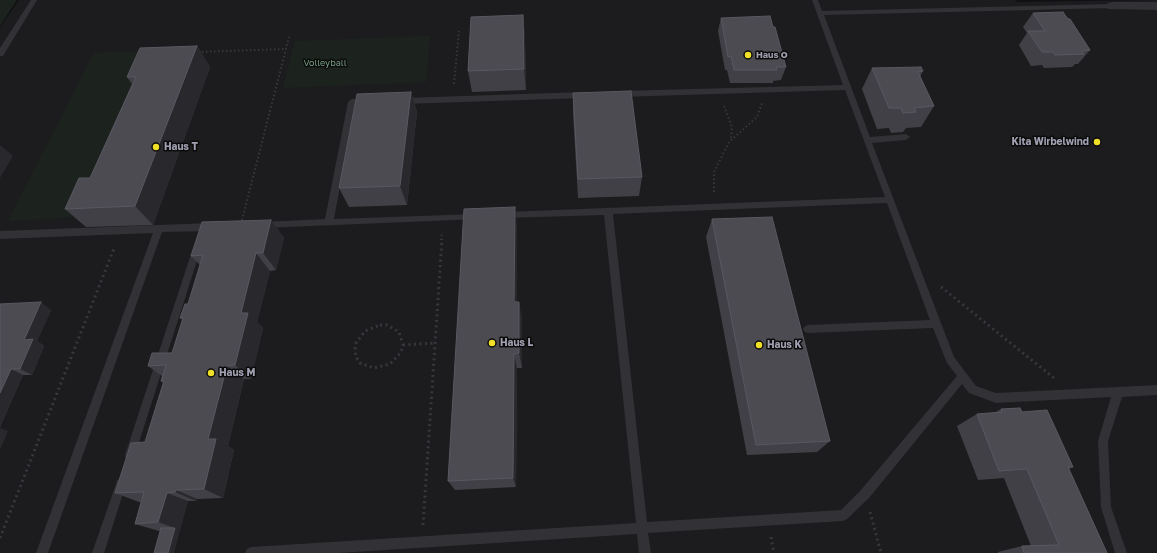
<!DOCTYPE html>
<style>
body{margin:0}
canvas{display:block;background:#100f11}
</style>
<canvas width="1157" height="553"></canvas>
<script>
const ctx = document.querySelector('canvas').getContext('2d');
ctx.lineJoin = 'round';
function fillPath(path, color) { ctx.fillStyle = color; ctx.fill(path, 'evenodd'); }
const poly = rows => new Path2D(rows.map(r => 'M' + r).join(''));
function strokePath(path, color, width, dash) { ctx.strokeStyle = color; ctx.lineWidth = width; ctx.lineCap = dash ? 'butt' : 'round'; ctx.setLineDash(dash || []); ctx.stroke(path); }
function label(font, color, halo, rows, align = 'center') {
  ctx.font = font + ' "Golos Text",sans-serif'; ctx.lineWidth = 3; ctx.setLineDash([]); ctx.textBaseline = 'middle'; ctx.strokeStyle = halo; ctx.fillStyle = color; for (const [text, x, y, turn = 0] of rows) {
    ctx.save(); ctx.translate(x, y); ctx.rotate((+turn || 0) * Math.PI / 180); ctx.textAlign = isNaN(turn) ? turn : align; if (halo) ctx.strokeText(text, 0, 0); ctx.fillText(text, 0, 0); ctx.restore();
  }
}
fillPath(poly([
 [19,0,1015,0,1017,2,1157,0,1157,553,0,553,0,27]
]), '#1c1c1e');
fillPath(poly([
 [0,0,17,0,0,26],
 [430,36,426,82,283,88,295,41],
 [148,51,74,217,8,221,94,53]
]), '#1c231e');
strokePath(poly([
 [198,52,285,49],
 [454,84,459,31],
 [724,106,732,127,731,140],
 [714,192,714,172,729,142,757,117,762,103],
 [241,224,289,37],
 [441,240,442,232]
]), '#37373d', 2, [1.5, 2.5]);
strokePath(poly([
 [941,287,1054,378],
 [380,325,387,325,399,332,403,345,401,352,390,364,374,368,360,363,356,357,355,350,356,343,365,331,380,325],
 [403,345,435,343],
 [870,512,881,553],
 [423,525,442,239],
 [771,537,774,553],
 [0,538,115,246]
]), '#37373d', 3, [2, 3.5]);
fillPath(poly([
 [31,0,37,0,3,56,0,56,0,48,31,0],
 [812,0,818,0,822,11,1113,4,1116,6,1113,8,824,15,870,137,906,134,910,137,906,140,872,143,954,357,976,386,996,393,1157,385,1157,395,1122,397,1108,441,1111,507,1127,553,1115,553,1101,507,1098,441,1111,397,996,403,969,393,962,384,869,498,847,519,843,521,648,533,651,553,639,553,637,534,339,553,245,553,247,549,251,547,636,523,604,215,505,218,501,215,505,212,885,197,845,90,619,97,615,94,619,91,843,85,812,0],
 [887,203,930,320,808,325,805,326,803,329,805,332,808,333,933,328,947,363,957,376,861,490,841,510,647,522,613,214,887,203],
 [584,92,588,95,584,98,403,104,399,101,403,98,584,92],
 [352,99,366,99,370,102,366,105,355,105,334,219,476,214,480,217,479,219,263,228,260,227,259,225,260,223,263,222,325,219,348,102,352,99],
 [212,223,216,227,212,231,162,232,48,553,36,553,153,233,0,239,0,231,212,223],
 [197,244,200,245,201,248,135,455,134,459,130,460,126,459,125,455,193,248,194,245,197,244],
 [121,479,125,480,126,484,104,553,92,553,116,484,117,480,121,479]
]), '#313136');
fillPath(poly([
 [1113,2,1157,2,1157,10,1108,9,1106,6,1108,3,1113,2]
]), '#313136');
fillPath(poly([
 [1033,13,1090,50,1078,64,1075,64,1072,67,1044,68,1042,65,1031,66,1019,45,1027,33,1023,27],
 [523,15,525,37,526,90,472,92,468,71],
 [721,18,786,67,781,80,773,81,773,83,730,83,727,70,725,70,718,31],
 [197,46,210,67,153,225,86,227,65,209,90,178,132,84,127,77],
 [872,68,923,71,920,77,934,106,921,127,906,128,903,132,891,133,889,128,877,129,862,89],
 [411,92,417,112,407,205,349,207,339,188],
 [573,93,642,177,639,196,578,198,573,113],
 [712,219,830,441,817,452,747,455,706,237],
 [271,220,284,238,276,270,270,271,257,322,263,328,251,379,244,379,228,446,234,450,223,498,197,499,196,501,188,501,180,529,159,531,135,524,141,502,139,502,115,493,145,442,163,383,161,381,162,376,148,366,172,353,183,320,180,318,188,304,200,265,191,256],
 [517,226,517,302,522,318,522,368,517,368,516,487,455,490,448,481],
 [0,304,51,310,37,341,44,346,32,375,23,375,0,427],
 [1001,409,1022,412,1073,467,1069,469,1107,553,998,553,998,552,1022,546,1031,546,1004,478,978,480,957,426,977,414,994,413]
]), '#414046');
fillPath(poly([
 [523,15,525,37,526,90,524,69],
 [197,46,210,67,153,225,135,206],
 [411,92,417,112,407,205,400,186],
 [0,145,13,156,0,178],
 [515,207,517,226,517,318,514,302],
 [271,220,284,238,276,270,263,253],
 [256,253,270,271,257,322,263,328,251,379,235,365,241,313],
 [41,302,51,310,37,341,44,346,32,375,20,369,24,340],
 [519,302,522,318,522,368,519,353],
 [514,354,517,368,516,487,513,478],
 [227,366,244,379,228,446,234,450,223,498,204,489,208,439],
 [11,369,23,375,0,427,0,393],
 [0,428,8,431,0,450],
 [176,490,197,499,196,501,175,492],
 [167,493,188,501,174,553,168,553,175,528,158,522]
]), '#29282c');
const building = poly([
 [1063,12,1068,19,1070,19,1090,50,1082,51,1084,54,1055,55,1053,52,1042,52,1028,31,1045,31,1033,13,1063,12],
 [523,15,524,69,468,71,471,17,523,15],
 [770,16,773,27,775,27,786,67,776,67,777,70,734,70,731,56,728,57,721,18,770,16],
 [197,46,135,206,65,209,79,178,90,178,136,77,127,77,140,48,197,46],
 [921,67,923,71,918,72,934,106,914,108,916,112,903,113,901,108,889,108,872,68,921,67],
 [631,91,642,177,578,179,573,93,631,91],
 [411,92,400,186,339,188,357,94,411,92],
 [515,207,514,302,519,302,519,353,514,354,513,478,448,481,464,209,515,207],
 [772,217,830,441,756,445,712,219,772,217],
 [271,220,263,253,256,253,241,313,248,313,235,365,227,366,208,439,216,439,204,489,176,490,175,492,167,493,158,522,135,524,144,492,115,493,131,443,145,442,164,381,161,381,166,365,148,366,152,353,172,353,183,318,180,318,185,304,188,304,203,255,191,256,202,222,271,220],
 [41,302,24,340,33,339,20,369,11,369,0,393,0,304,41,302],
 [1020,408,1022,412,1047,410,1073,467,1068,467,1107,553,1024,553,1022,546,1059,545,1027,469,999,471,977,414,1002,412,1001,409,1020,408],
 [161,528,175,528,168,553,154,553,161,528]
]);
fillPath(building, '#4c4b52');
strokePath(building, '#595861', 1);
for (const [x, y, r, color] of [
 [748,55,4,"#f0e028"],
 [1097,142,4,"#f0e028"],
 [156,147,4,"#f0e028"],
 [492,343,4,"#f0e028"],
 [759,345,4,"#f0e028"],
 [211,373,4,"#f0e028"]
]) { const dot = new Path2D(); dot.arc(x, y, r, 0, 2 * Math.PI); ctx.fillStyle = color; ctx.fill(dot); strokePath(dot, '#0b0b0c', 1.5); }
label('bold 9px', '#a1a1b2', '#0b0b0c', [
 ["Haus O",756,55]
], 'left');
label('9px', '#779d83', '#0b0b0c', [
 ["Volleyball",325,63]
]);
label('bold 10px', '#a1a1b2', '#0b0b0c', [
 ["Kita Wirbelwind",1089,142,"right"],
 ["Haus T",164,147],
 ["Haus L",500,343],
 ["Haus K",767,345],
 ["Haus M",219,373]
], 'left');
</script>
